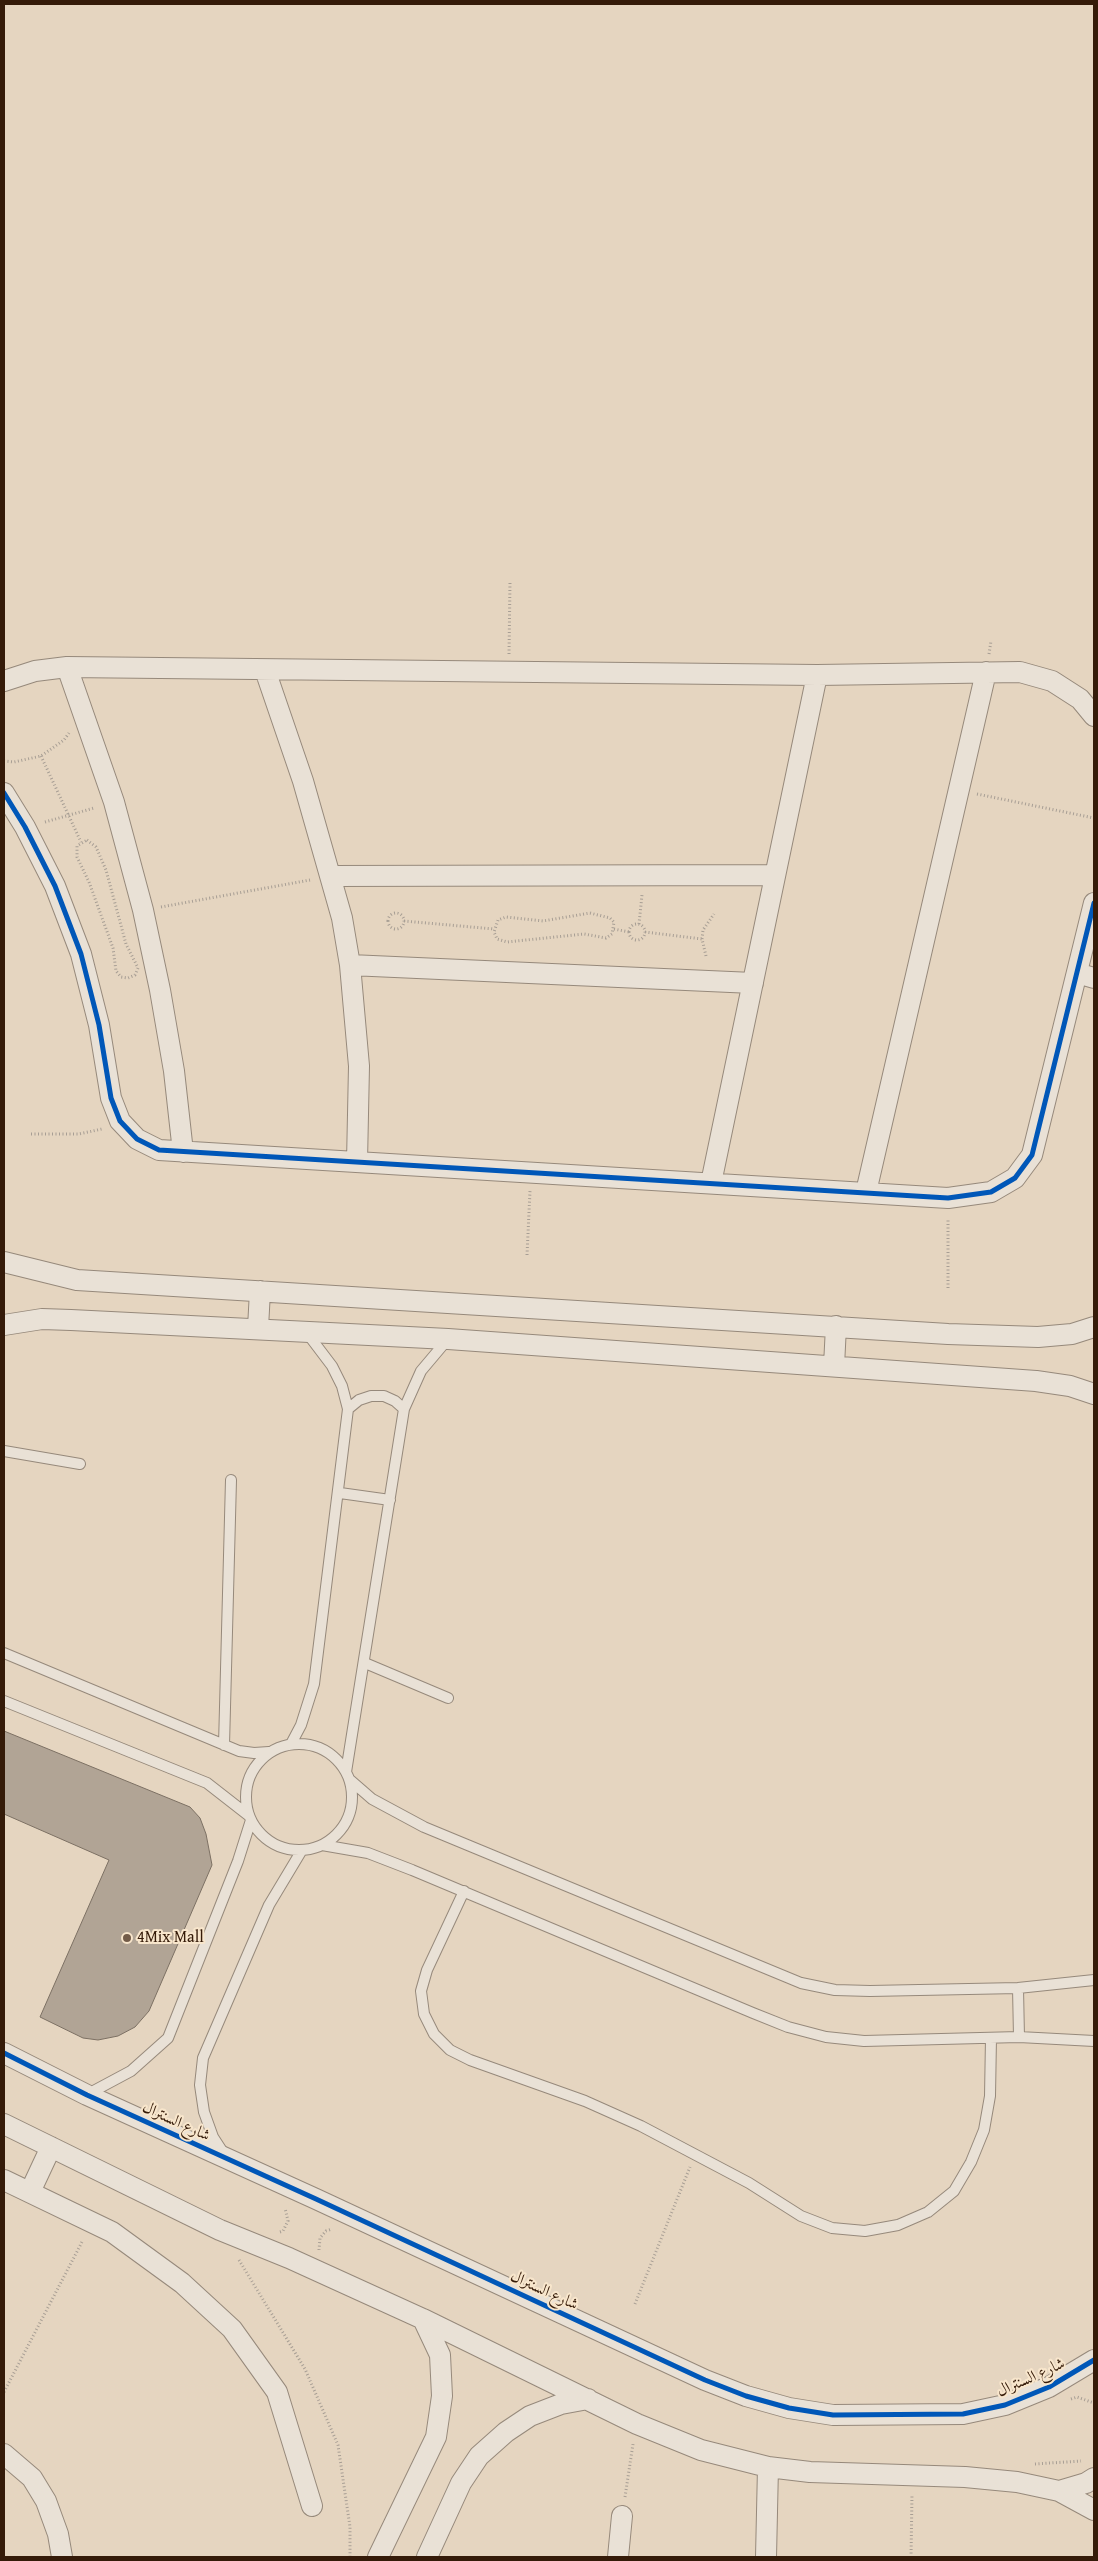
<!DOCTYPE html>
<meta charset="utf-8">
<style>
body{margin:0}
#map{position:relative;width:1098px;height:2561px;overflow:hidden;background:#e5d5c0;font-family:"Gentium Book Plus",serif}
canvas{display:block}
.frame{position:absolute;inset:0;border:5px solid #351b09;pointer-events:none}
</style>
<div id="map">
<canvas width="1098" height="2561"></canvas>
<div class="frame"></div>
</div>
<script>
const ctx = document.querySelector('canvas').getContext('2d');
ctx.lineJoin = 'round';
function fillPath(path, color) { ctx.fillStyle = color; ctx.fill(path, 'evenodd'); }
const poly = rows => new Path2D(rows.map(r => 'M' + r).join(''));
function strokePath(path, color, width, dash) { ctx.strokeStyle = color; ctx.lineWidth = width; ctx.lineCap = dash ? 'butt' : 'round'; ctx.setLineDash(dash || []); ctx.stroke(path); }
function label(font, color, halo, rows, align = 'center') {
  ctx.font = font + ' "Gentium Book Plus",Amiri,serif'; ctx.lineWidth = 4; ctx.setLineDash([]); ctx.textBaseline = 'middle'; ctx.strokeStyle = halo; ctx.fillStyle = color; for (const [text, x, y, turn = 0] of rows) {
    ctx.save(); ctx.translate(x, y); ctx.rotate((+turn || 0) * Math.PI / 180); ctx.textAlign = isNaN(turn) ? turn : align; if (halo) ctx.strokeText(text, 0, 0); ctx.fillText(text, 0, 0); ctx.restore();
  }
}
const building = poly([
 [4,1731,190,1807,200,1818,206,1834,212,1865,149,2011,135,2027,118,2036,98,2040,83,2038,40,2017,109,1860,4,1814,4,1731]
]);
fillPath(building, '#b1a495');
strokePath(building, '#7c7063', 1);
const lane = poly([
 [348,1409,359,1400,371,1396,384,1396,395,1401,404,1409],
 [4,1451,80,1464],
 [340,1493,390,1500],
 [4,1653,239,1751,254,1753,269,1752],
 [365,1663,448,1698],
 [4,1701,207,1783,248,1815],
 '246 1797a53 53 0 1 1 106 0a53 53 0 1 1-106 0Z',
 [291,1744,301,1725,314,1684,348,1409,342,1386,332,1366,307,1333],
 [224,1745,231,1480],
 [346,1772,404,1409,421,1371,448,1339],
 [349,1779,372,1799,424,1827,801,1983,835,1990,870,1991,1018,1988,1094,1980],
 [322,1845,368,1853,412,1870,753,2013,788,2027,826,2037,864,2041,1019,2037,1094,2041],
 [464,1891,427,1970,421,1991,424,2014,434,2034,450,2050,470,2060,585,2101,641,2126,749,2183,801,2216,832,2228,865,2231,898,2225,928,2212,954,2191,971,2162,984,2130,990,2096,991,2038],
 [1018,1988,1019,2037],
 [88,2094,131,2071,168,2038,238,1861,251,1820],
 [224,2154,213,2137,204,2112,200,2085,203,2058,269,1905,302,1850]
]);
const street = poly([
 [67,667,114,802,143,910,160,990,174,1071,183,1152],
 [265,670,303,781,342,918,350,965,359,1066,357,1162],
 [4,681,35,671,67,667,817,675,1020,672,1052,681,1080,699,1094,716],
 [4,793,25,827,55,886,81,954,99,1025,111,1098,120,1121,137,1139,159,1150,948,1198,991,1192,1015,1178,1032,1155,1094,903],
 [332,876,775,875],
 [350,965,753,983],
 [1077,973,1094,978],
 [711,1183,817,675],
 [866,1192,986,672],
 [4,1262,77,1280,948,1334,1038,1337,1072,1334,1094,1327],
 [4,1325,42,1319,71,1320,448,1339,1036,1381,1070,1386,1094,1394],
 [258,1328,260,1291],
 [834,1366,836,1326],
 [4,2053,87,2095,316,2199,705,2380,746,2396,789,2408,833,2415,963,2414,1005,2405,1049,2387,1094,2360],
 [4,2124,220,2230,289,2258,423,2319,637,2424,701,2450,768,2467,810,2472,965,2477,1017,2482,1059,2491,1094,2510],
 [4,2180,112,2232,182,2283,232,2329,277,2392,312,2506],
 [30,2192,51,2147],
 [4,2454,32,2478,46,2501,58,2534,62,2557],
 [1059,2491,1086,2483,1094,2478],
 [378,2557,436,2437,442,2396,440,2355,423,2319],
 [427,2557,461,2483,479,2456,506,2432,530,2416,561,2404,588,2399],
 [618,2557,622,2516],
 [766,2557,768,2467]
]);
strokePath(lane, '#96897b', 12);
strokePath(street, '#96897b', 22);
strokePath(poly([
 [509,654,510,581],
 [989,654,991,641],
 [41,756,81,842],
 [4,761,14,762,41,756,64,740,69,733],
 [977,794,1094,818],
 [45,822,94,808],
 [87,840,96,847,106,870,126,944,138,968,135,975,128,978,121,977,116,971,113,948,89,882,77,857,77,846,87,840],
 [161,907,310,880],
 '388 921a8 8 0 1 1 16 0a8 8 0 1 1-16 0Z',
 [590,913,610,918,614,922,612,934,606,938,584,934,507,942,497,939,494,932,498,920,506,917,543,921,590,913],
 [404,921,494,929],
 [639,924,642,895],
 '629 932a8 8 0 1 1 16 0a8 8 0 1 1-16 0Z',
 [614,929,629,932],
 [645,932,702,939],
 [706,956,702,939,703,930,714,914],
 [31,1134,79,1134,102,1129],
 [527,1255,530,1191],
 [948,1288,948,1218],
 [280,2232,283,2231,288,2221,285,2208],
 [319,2250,320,2238,326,2231,332,2229],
 [239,2260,305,2369,338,2445,350,2527,350,2557],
 [635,2304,690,2167],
 [4,2392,83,2240],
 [1071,2399,1077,2397,1094,2403],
 [1035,2464,1081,2461],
 [625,2497,633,2444],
 [911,2557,912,2494]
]), '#a79e94', 3, [1, 2.5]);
strokePath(lane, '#e9e1d6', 10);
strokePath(street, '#e9e1d6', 20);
strokePath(poly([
 [4,793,25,827,55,886,81,954,99,1025,111,1098,120,1121,137,1139,159,1150,948,1198,991,1192,1015,1178,1032,1155,1094,903],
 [4,2053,87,2095,316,2199,705,2380,746,2396,789,2408,833,2415,963,2414,1005,2405,1049,2387,1094,2360]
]), '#0057b8', 5);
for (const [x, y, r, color] of [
 [127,1938,5,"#735c49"]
]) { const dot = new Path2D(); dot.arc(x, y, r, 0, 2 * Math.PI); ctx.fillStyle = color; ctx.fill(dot); strokePath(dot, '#f8e6cc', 2); }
label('16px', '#351b09', '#f8e6cc', [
 ["4Mix Mall",137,1938]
], 'left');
label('16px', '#351b09', '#f8e6cc', [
 ["شارع السنترال",176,2122,25],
 ["شارع السنترال",544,2291,25],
 ["شارع السنترال",1031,2378,-24]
]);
</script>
